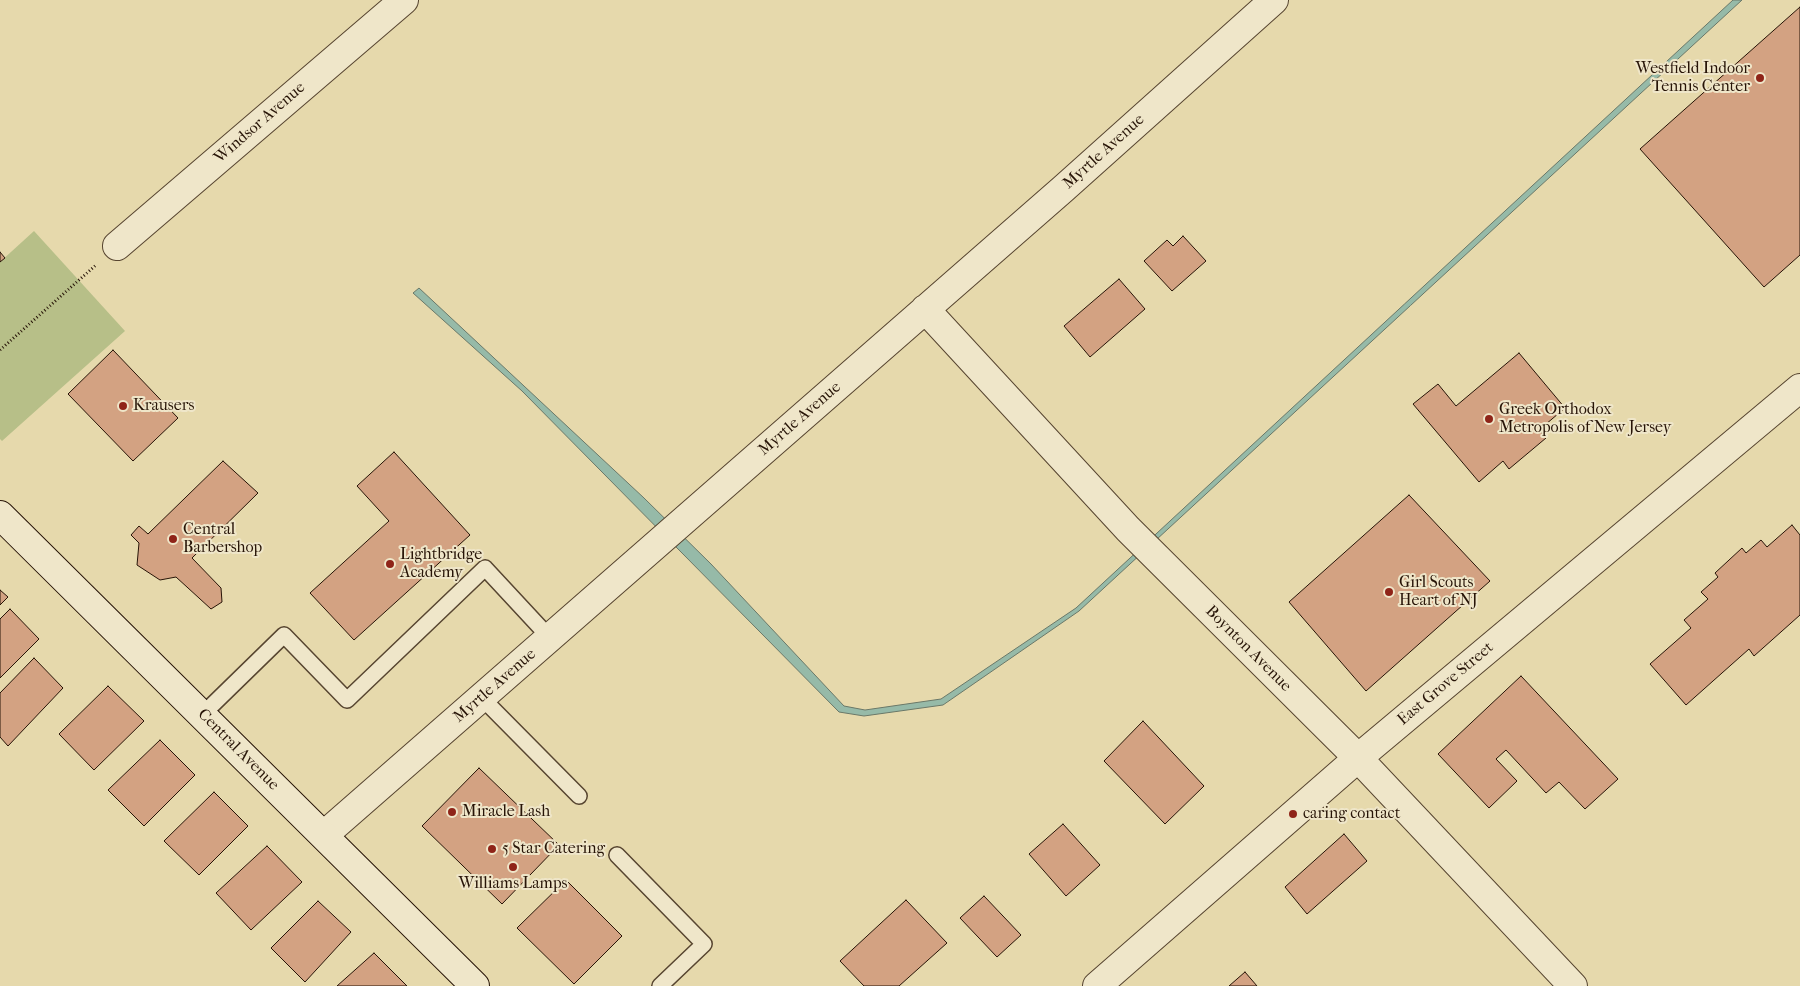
<!DOCTYPE html>
<style>
body{margin:0}
canvas{display:block;background:#e6d9ac}
</style>
<canvas width="1800" height="986"></canvas>
<script>
const ctx = document.querySelector('canvas').getContext('2d');
ctx.lineJoin = 'round';
function fillPath(path, color) { ctx.fillStyle = color; ctx.fill(path, 'evenodd'); }
const poly = rows => new Path2D(rows.map(r => 'M' + r).join(''));
function strokePath(path, color, width, dash) { ctx.strokeStyle = color; ctx.lineWidth = width; ctx.lineCap = dash ? 'butt' : 'round'; ctx.setLineDash(dash || []); ctx.stroke(path); }
function label(font, color, halo, rows, align = 'center') {
  ctx.font = font + ' "IM FELL French Canon",serif'; ctx.lineWidth = 4; ctx.setLineDash([]); ctx.textBaseline = 'middle'; ctx.strokeStyle = halo; ctx.fillStyle = color; for (const [text, x, y, turn = 0] of rows) {
    ctx.save(); ctx.translate(x, y); ctx.rotate((+turn || 0) * Math.PI / 180); ctx.textAlign = isNaN(turn) ? turn : align; if (halo) ctx.strokeText(text, 0, 0); ctx.fillText(text, 0, 0); ctx.restore();
  }
}
fillPath(poly([
 [34,231,125,331,2,441,0,439,0,262]
]), '#b7bf88');
const water = poly([
 [1733,0,1742,0,1079,611,943,705,864,716,839,712,522,391,413,293,419,288,644,498,711,564,844,706,865,710,941,699,1076,608,1733,0]
]);
fillPath(water, '#96baa8');
strokePath(water, '#6a7868', 1);
const building = poly([
 [1800,7,1800,255,1764,287,1640,149,1800,7],
 [1183,236,1206,261,1172,291,1144,261,1167,240,1173,246,1183,236],
 [0,252,5,258,0,262,0,252],
 [1119,279,1145,309,1090,357,1064,326,1119,279],
 [113,350,178,418,133,461,68,394,113,350],
 [1519,353,1565,408,1539,430,1546,438,1509,469,1503,461,1479,482,1413,404,1438,384,1456,406,1519,353],
 [394,452,470,535,354,640,310,593,389,521,357,486,394,452],
 [223,461,258,493,192,558,221,588,222,602,211,609,176,577,160,580,137,565,139,543,131,535,139,526,148,534,223,461],
 [1409,495,1490,581,1366,691,1289,602,1409,495],
 [1792,525,1800,535,1800,615,1754,656,1749,649,1686,705,1650,664,1691,628,1684,620,1708,599,1701,592,1718,577,1715,573,1742,548,1746,553,1761,540,1767,547,1792,525],
 [0,590,8,597,0,605,0,590],
 [10,609,39,639,0,678,0,619,10,609],
 [34,658,63,688,8,746,0,737,0,693,34,658],
 [1521,676,1618,779,1585,809,1559,782,1546,793,1506,750,1496,759,1517,781,1489,808,1438,754,1521,676],
 [108,686,144,721,94,770,59,734,108,686],
 [1143,721,1204,786,1165,824,1104,761,1143,721],
 [160,740,195,775,144,826,108,790,160,740],
 [479,768,559,845,502,904,422,826,479,768],
 [214,792,248,826,199,875,164,841,214,792],
 [1063,824,1100,865,1066,896,1029,854,1063,824],
 [1344,834,1367,861,1307,914,1285,887,1344,834],
 [267,846,302,882,251,930,216,893,267,846],
 [566,880,622,936,574,984,517,928,566,880],
 [984,896,1021,935,997,957,960,918,984,896],
 [906,900,947,943,899,986,864,986,840,961,906,900],
 [318,901,351,932,305,982,271,948,318,901],
 [374,953,407,986,337,986,374,953],
 [1245,972,1257,986,1229,986,1245,972]
]);
fillPath(building, '#d3a282');
strokePath(building, '#271407', 1);
const lane = poly([
 [482,698,579,796],
 [202,715,284,635,347,700,485,568,550,638],
 [617,855,704,944,660,986]
]);
const street = poly([
 [117,246,404,0],
 [925,309,1128,529,1358,758,1573,986],
 [324,835,1063,189,1274,0],
 [1097,986,1358,758,1800,388]
]);
const secondary = poly([
 [0,515,475,986]
]);
strokePath(lane, '#574530', 18);
strokePath(street, '#574530', 30);
strokePath(secondary, '#271407', 30);
strokePath(poly([
 [0,350,96,265]
]), '#271407', 3, [1, 2.5]);
strokePath(lane, '#efe6c9', 15);
strokePath(street, '#efe6c9', 28);
strokePath(secondary, '#efe6c9', 28);
for (const [x, y, r, color] of [
 [1760,78,5,"#8f2418"],
 [123,406,5,"#8f2418"],
 [1489,419,5,"#8f2418"],
 [173,539,5,"#8f2418"],
 [390,564,5,"#8f2418"],
 [1389,592,5,"#8f2418"],
 [452,812,5,"#8f2418"],
 [1293,814,5,"#8f2418"],
 [492,849,5,"#8f2418"],
 [513,867,5,"#8f2418"]
]) { const dot = new Path2D(); dot.arc(x, y, r, 0, 2 * Math.PI); ctx.fillStyle = color; ctx.fill(dot); strokePath(dot, '#efe6c9', 2); }
label('16px', '#271407', '#efe6c9', [
 ["Westfield Indoor",1750,69,"right"],
 ["Tennis Center",1750,87,"right"],
 ["Krausers",133,406],
 ["Greek Orthodox",1499,410],
 ["Metropolis of New Jersey",1499,428],
 ["Central",183,530],
 ["Barbershop",183,548],
 ["Lightbridge",400,555],
 ["Academy",400,573],
 ["Girl Scouts",1399,583],
 ["Heart of NJ",1399,601],
 ["Miracle Lash",462,812],
 ["caring contact",1303,814],
 ["5 Star Catering",502,849],
 ["Williams Lamps",513,884,"center"]
], 'left');
label('16px', '#271407', '#efe6c9', [
 ["Windsor Avenue",260,123,-41],
 ["Myrtle Avenue",1104,152,-42],
 ["Myrtle Avenue",800,419,-41],
 ["Boynton Avenue",1248,649,45],
 ["East Grove Street",1446,684,-40],
 ["Myrtle Avenue",495,686,-41],
 ["Central Avenue",238,750,45]
]);
</script>
